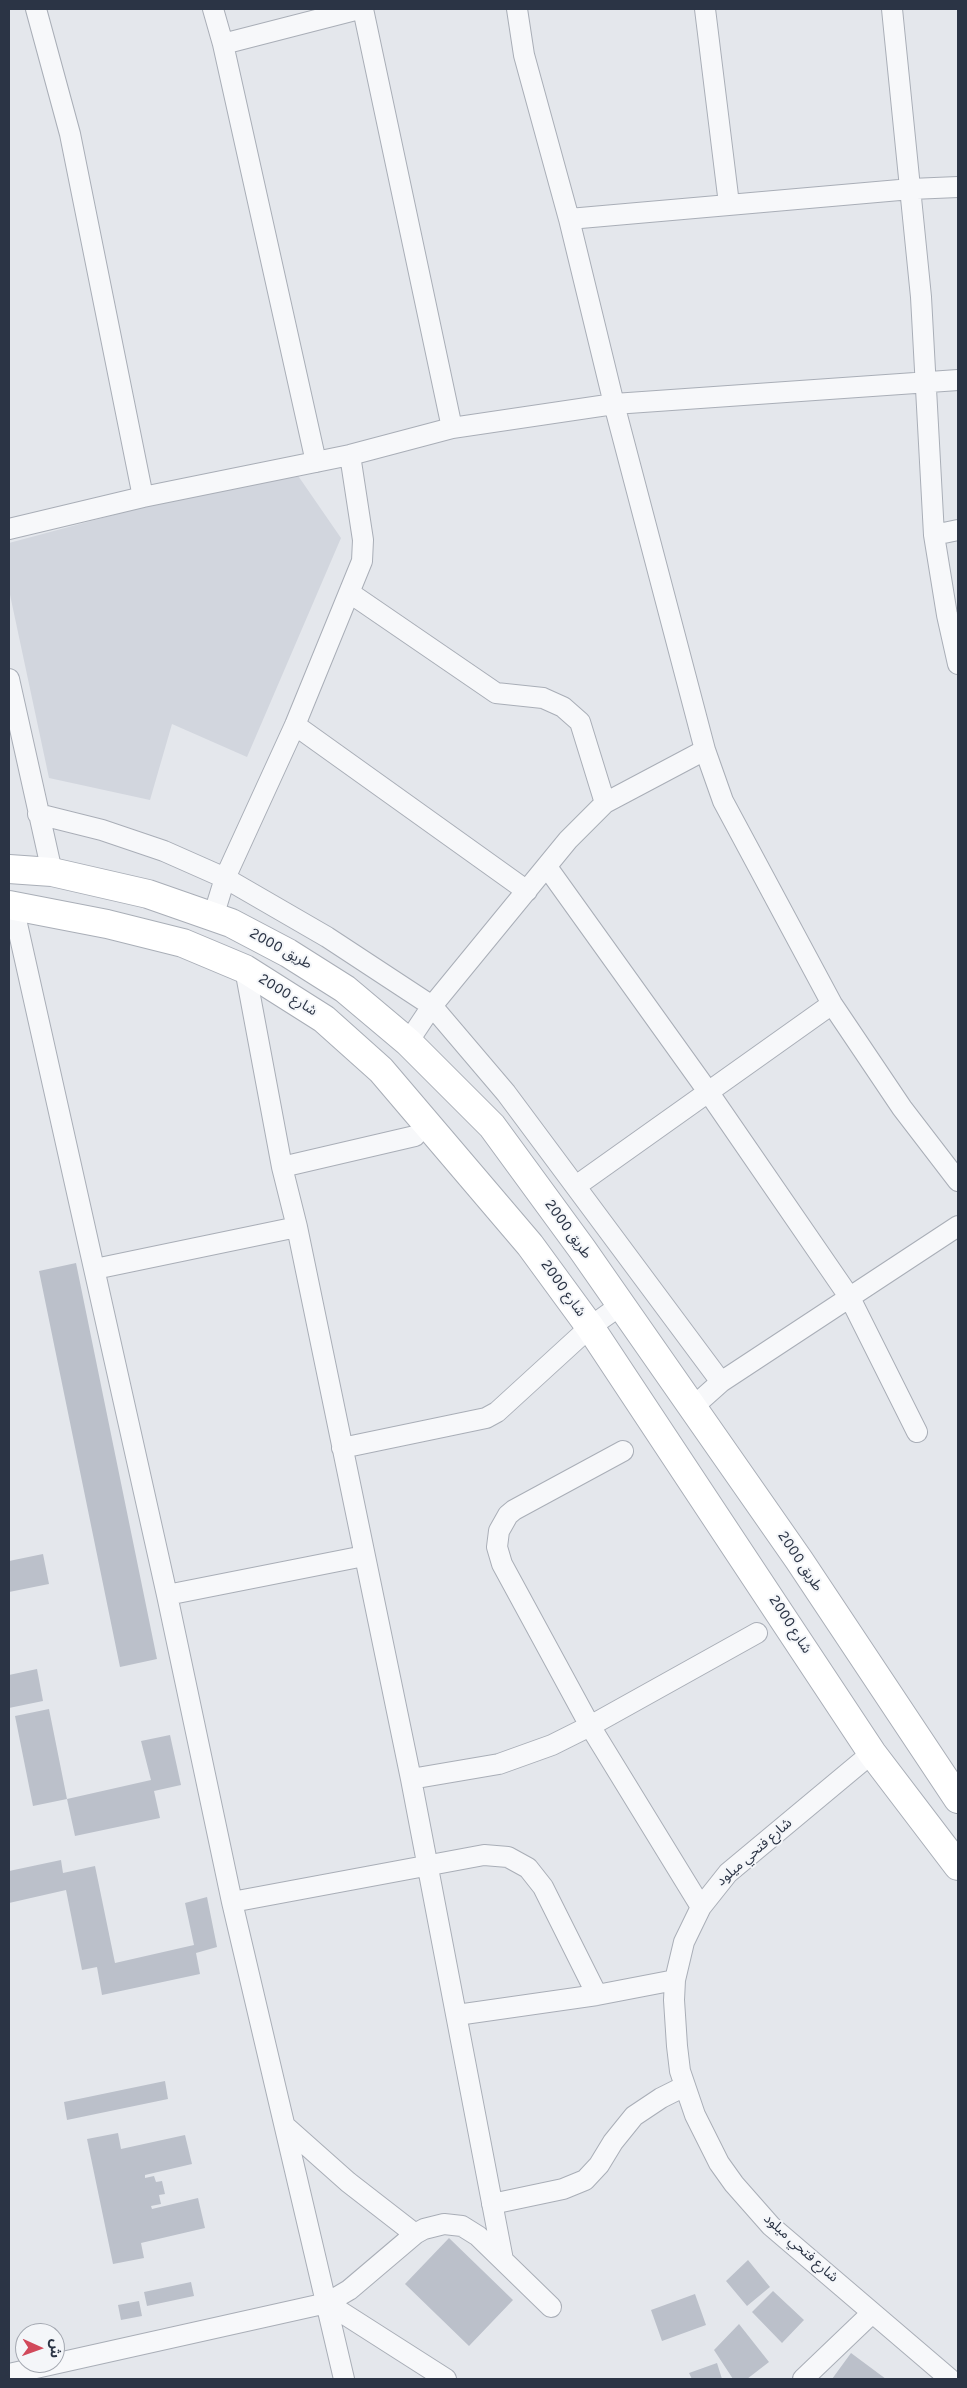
<!DOCTYPE html>
<meta charset="utf-8">
<style>
body{margin:0}
#map{position:relative;width:967px;height:2388px;overflow:hidden;background:#e4e7ec;font-family:Overpass,"Noto Sans Arabic",sans-serif}
canvas{display:block}
.frame{position:absolute;inset:0;border:10px solid #2b3445;pointer-events:none}
.north{position:absolute;left:15px;top:2323px;width:50px;height:50px;box-sizing:border-box;background:#f4f6f9;border:1px solid #a4a8b1;border-radius:50%;rotate:92deg;font-size:14px;font-weight:700;line-height:20px;text-align:center;color:#2b3445}
.north::after{content:'';display:block;margin:auto;width:18px;height:22px;background:#d1495b;clip-path:polygon(50% 0,100% 100%,50% 72%,0 100%)}
</style>
<div id="map">
<canvas width="967" height="2388"></canvas>
<div class="frame"></div>
<div class="north">ش</div>
</div>
<script>
const ctx = document.querySelector('canvas').getContext('2d');
ctx.lineJoin = 'round';
function fillPath(path, color) { ctx.fillStyle = color; ctx.fill(path, 'evenodd'); }
const poly = rows => new Path2D(rows.map(r => 'M' + r).join(''));
function strokePath(path, color, width, dash) { ctx.strokeStyle = color; ctx.lineWidth = width; ctx.lineCap = dash ? 'butt' : 'round'; ctx.setLineDash(dash || []); ctx.stroke(path); }
function label(font, color, halo, rows, align = 'center') {
  ctx.font = font + ' Overpass,"Noto Sans Arabic",sans-serif'; ctx.lineWidth = 4; ctx.setLineDash([]); ctx.textBaseline = 'middle'; ctx.strokeStyle = halo; ctx.fillStyle = color; for (const [text, x, y, turn = 0] of rows) {
    ctx.save(); ctx.translate(x, y); ctx.rotate((+turn || 0) * Math.PI / 180); ctx.textAlign = isNaN(turn) ? turn : align; if (halo) ctx.strokeText(text, 0, 0); ctx.fillText(text, 0, 0); ctx.restore();
  }
}
fillPath(poly([
 [292,467,341,538,247,757,172,724,150,800,49,778,9,590,9,543]
]), '#d2d6de');
fillPath(poly([
 [76,1263,157,1659,120,1667,39,1271],
 [43,1554,49,1584,9,1592,9,1561],
 [37,1669,43,1701,9,1708,9,1675],
 [49,1709,67,1799,33,1806,15,1716],
 [170,1735,181,1785,154,1791,160,1818,75,1836,67,1799,151,1780,141,1741],
 [61,1860,63,1873,95,1866,115,1963,194,1945,185,1903,207,1897,217,1947,196,1953,200,1974,102,1995,97,1967,82,1970,66,1890,9,1903,9,1871],
 [165,2081,168,2099,67,2120,64,2102],
 [118,2133,121,2149,185,2135,192,2164,145,2175,145,2178,154,2176,156,2182,162,2181,165,2194,159,2195,161,2204,151,2206,152,2209,198,2198,205,2228,141,2243,144,2258,113,2264,87,2139],
 [449,2238,513,2300,469,2346,405,2284],
 [748,2260,770,2287,747,2306,726,2281],
 [191,2282,194,2296,147,2306,144,2292],
 [773,2291,804,2320,782,2343,752,2312],
 [695,2294,706,2325,662,2341,651,2310],
 [139,2301,142,2316,121,2320,118,2305],
 [739,2324,769,2362,747,2379,733,2379,714,2350],
 [851,2353,886,2379,832,2379],
 [717,2363,722,2379,692,2379,689,2373]
]), '#bbc0ca');
const street = poly([
 [36,9,70,134,143,497],
 [213,9,223,44,316,462],
 [363,9,452,428],
 [705,9,729,204],
 [892,9,921,297,934,535,947,615,958,664],
 [223,44,359,9],
 [569,219,911,189,958,187],
 [9,529,143,497,350,455,452,428,614,404,958,380],
 [934,535,958,530],
 [350,593,496,693,543,698,563,707,580,722,605,803],
 [9,679,52,872],
 [295,725,527,891],
 [705,750,723,801,832,1004,902,1108,958,1181],
 [38,814,102,830,164,851,225,878,327,937,432,1006,506,1093,721,1382],
 [547,867,709,1093,850,1298,917,1432],
 [13,906,167,1595,232,1902,344,2379],
 [213,917,225,878,295,725,362,561,363,540,350,455],
 [245,969,282,1167,297,1227,411,1779,503,2260],
 [408,1042,432,1006,568,840,605,803,705,750,614,404,569,219,524,55,517,9],
 [282,1167,415,1136],
 [576,1186,832,1004],
 [95,1269,297,1227],
 [693,1407,721,1382,958,1226],
 [342,1448,486,1418,497,1412,590,1327,621,1305],
 [623,1451,514,1510,508,1515,499,1531,497,1547,502,1564,590,1726,701,1907],
 [167,1595,364,1556],
 [872,1753,728,1873,701,1907,684,1942,675,1980,674,2000,677,2046,680,2071,695,2115,719,2163,734,2184,771,2226,950,2379],
 [411,1779,499,1764,552,1745,590,1726,757,1633],
 [232,1902,484,1855,508,1857,528,1868,543,1887,597,1995],
 [457,2015,597,1995,675,1980],
 [285,2126,348,2182,415,2234],
 [492,2204,563,2189,585,2180,599,2165,613,2142,634,2116,661,2098,685,2086],
 [327,2303,446,2379],
 [9,2374,327,2303,349,2290,415,2234,424,2229,444,2224,462,2226,478,2236,551,2307],
 [803,2379,872,2313]
]);
const secondary = poly([
 [9,869,52,872,148,894,231,923,288,953,345,989,408,1042,492,1126,582,1249,799,1560,958,1799],
 [9,905,107,924,183,943,245,969,324,1019,381,1070,530,1245,590,1327,872,1753,958,1866]
]);
strokePath(street, '#a9aeb7', 22);
strokePath(secondary, '#a9aeb7', 30);
strokePath(street, '#f7f8fa', 20);
strokePath(secondary, '#fff', 28);
label('14px', '#2b3445', '#f4f6f9', [
 ["طريق 2000",280,950,29],
 ["شارع 2000",287,996,32],
 ["طريق 2000",567,1230,54],
 ["شارع 2000",562,1289,54],
 ["طريق 2000",799,1562,56],
 ["شارع 2000",789,1625,57],
 ["شارع فتحي ميلود",755,1853,-41],
 ["شارع فتحي ميلود",800,2249,42]
]);
</script>
